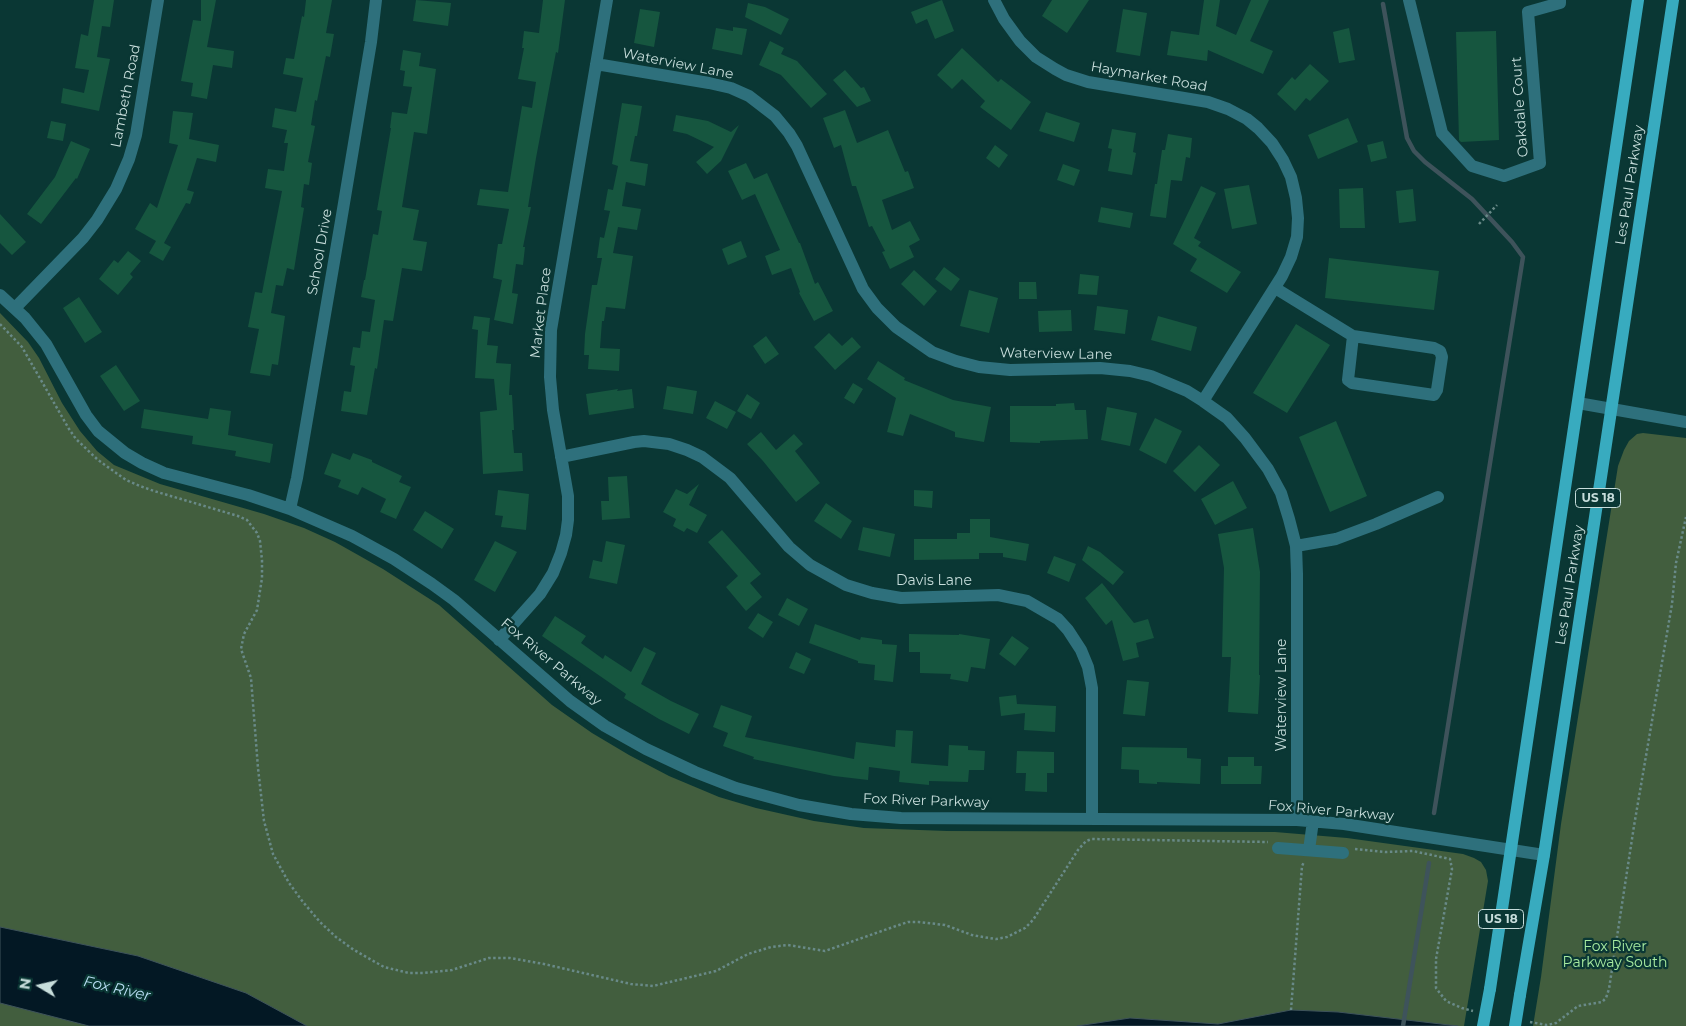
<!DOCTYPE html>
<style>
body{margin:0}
#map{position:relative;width:1686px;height:1026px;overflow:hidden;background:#0a3734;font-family:Montserrat,sans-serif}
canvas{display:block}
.north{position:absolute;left:15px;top:961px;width:50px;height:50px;-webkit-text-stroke:4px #0a3734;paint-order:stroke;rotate:279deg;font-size:14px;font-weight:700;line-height:20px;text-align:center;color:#c7dddb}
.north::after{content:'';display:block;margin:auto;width:18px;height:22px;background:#c7dddb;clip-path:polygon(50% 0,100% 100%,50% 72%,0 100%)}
</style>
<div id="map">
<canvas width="1686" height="1026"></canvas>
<div class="north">N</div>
</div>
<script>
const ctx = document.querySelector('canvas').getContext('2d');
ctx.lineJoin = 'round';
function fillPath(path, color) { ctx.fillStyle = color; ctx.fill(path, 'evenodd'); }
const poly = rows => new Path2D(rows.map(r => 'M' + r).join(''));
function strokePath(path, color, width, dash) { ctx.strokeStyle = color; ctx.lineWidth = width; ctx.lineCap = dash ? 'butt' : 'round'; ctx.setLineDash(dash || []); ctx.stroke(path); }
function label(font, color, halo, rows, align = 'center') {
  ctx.font = font + ' Montserrat,sans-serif'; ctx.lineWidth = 4.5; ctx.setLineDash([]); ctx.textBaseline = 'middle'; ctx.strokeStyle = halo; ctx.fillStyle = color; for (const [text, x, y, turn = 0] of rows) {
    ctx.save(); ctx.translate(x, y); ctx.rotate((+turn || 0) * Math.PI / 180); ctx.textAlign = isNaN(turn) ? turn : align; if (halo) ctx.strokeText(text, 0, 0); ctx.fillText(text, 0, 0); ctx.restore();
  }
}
fillPath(poly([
 [0,313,28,342,39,358,62,403,80,431,97,451,114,465,160,484,264,514,304,528,335,542,383,569,439,605,552,705,592,733,629,755,669,776,719,797,756,808,814,821,864,828,947,831,1275,832,1347,838,1463,854,1474,858,1481,862,1486,870,1488,881,1464,1026,0,1026],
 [1643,433,1686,438,1686,1026,1533,1026,1541,977,1561,824,1618,466,1624,450,1629,441,1637,434]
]), '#425e3e');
const water = poly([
 [0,927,138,956,246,993,307,1026,89,1026,0,1003,0,927],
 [1291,1010,1338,1012,1458,1026,1077,1026,1130,1018,1218,1024,1291,1010]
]);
fillPath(water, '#031824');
strokePath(water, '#3e535b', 1);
strokePath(poly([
 [1383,4,1407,138,1414,151,1425,162,1472,199,1512,242,1523,257,1434,813],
 [1403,1026,1429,863]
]), '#3e535b', 4.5);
fillPath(poly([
 [94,0,114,0,110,27,102,26,97,57,110,59,99,111,61,103,63,88,84,93,89,70,75,68,81,34,88,36],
 [201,0,216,0,207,47,234,51,232,68,213,65,207,99,191,96,193,83,181,81,193,20,201,21],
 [306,0,332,0,326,33,334,34,330,57,326,56,317,101,315,100,311,125,315,126,308,162,312,163,309,185,304,184,301,207,304,208,294,270,287,268,283,286,276,285,271,313,285,316,278,365,272,364,270,376,250,373,259,329,248,327,255,292,262,293,282,191,265,188,268,169,284,171,288,143,284,143,287,130,272,127,275,108,296,112,303,78,283,74,286,58,294,59,302,16,304,17],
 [416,0,451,3,448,26,413,21],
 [543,0,565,0,558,53,556,52,536,158,528,207,531,207,523,247,525,247,523,265,516,264,512,293,518,294,513,324,494,320,502,280,493,278,498,244,502,244,509,209,477,205,480,189,508,192,522,106,532,108,536,82,518,79,524,48,522,48,524,31,539,33],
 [942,0,954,31,935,39,927,19,916,24,911,12],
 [1052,0,1089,0,1067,33,1042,16],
 [1204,0,1220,0,1216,26,1236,35,1251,0,1269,0,1250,41,1273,51,1263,74,1208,50,1207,61,1167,55,1171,31,1199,35],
 [748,3,765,7,789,19,781,35,745,17],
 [640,9,660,12,654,47,634,43],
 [1123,9,1147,13,1140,56,1116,52],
 [733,27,747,29,742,55,712,49,716,28,733,31],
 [1349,28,1355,60,1339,63,1333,32],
 [1496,31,1499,140,1461,142,1459,140,1456,32],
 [770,41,784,48,781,54,797,61,827,94,811,108,781,75,759,65],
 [962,48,998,82,1001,79,1031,102,1011,130,980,107,985,101,962,79,952,89,937,75],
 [403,50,421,53,419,66,436,69,427,134,414,132,402,207,419,210,413,240,427,242,422,271,402,268,393,321,384,320,377,369,375,368,367,415,341,411,344,391,351,392,355,366,350,365,353,347,360,348,362,331,370,332,375,300,361,297,364,280,365,280,373,234,378,235,382,211,377,210,391,128,390,128,392,112,407,114,412,87,403,86,405,71,400,70],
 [1310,64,1329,81,1310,101,1306,98,1295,111,1277,94,1292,77,1295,80],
 [845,70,861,88,864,87,871,101,857,107,833,80],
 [622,103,642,106,637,136,635,136,630,161,648,164,645,186,626,182,622,206,641,209,637,230,618,227,613,253,633,256,625,309,606,307,604,321,602,321,600,348,620,349,619,371,588,369,589,355,584,355,585,334,592,285,597,285,602,258,597,258,600,237,604,238,610,211,604,210,608,189,613,190,618,166,612,164],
 [845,110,857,143,888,130,905,172,908,171,914,188,882,200,892,230,910,221,920,240,909,246,914,257,890,269,882,252,885,251,872,226,869,227,856,186,852,186,841,145,834,148,823,118],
 [173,111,193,113,189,139,219,145,216,162,197,158,187,190,194,192,190,204,186,203,164,243,171,247,163,261,149,253,156,241,135,229,150,203,157,208,178,145,169,143],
 [1046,112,1080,123,1074,142,1039,131],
 [676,115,708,121,731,132,739,125,721,161,707,174,696,162,714,147,687,134,673,131],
 [1348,118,1358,142,1318,159,1308,135],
 [51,121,66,124,63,141,47,138],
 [1112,129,1136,133,1133,152,1136,153,1132,175,1108,171,1112,149,1108,148],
 [1168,134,1192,138,1190,158,1186,157,1182,181,1171,180,1166,218,1150,216,1155,184,1157,184,1162,150,1165,150],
 [71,141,90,149,77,179,76,178,41,224,27,214,55,177],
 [1383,141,1387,158,1371,162,1367,145],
 [995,145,1008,155,999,168,986,158],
 [746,163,754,179,767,173,799,243,800,243,815,284,818,282,833,311,814,321,799,293,800,292,791,268,772,275,765,256,780,250,755,194,742,200,728,171],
 [1063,164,1080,170,1074,186,1057,180],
 [1249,185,1257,224,1232,229,1224,189],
 [1201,186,1216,193,1194,238,1201,242,1198,246,1241,272,1227,293,1190,271,1197,259,1173,244],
 [1363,188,1365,228,1340,228,1339,189],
 [1413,189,1416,221,1399,223,1396,191],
 [1101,207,1133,213,1130,228,1098,222],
 [0,214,26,242,12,255,0,243],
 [741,241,747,257,728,265,722,249],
 [128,251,141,261,130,274,133,277,118,295,99,279,114,260,118,263],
 [1329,258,1439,271,1434,310,1325,298],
 [944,267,960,279,951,291,935,279],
 [914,270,937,291,924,306,901,284],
 [1080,274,1099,276,1097,295,1078,294],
 [1019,282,1036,282,1037,299,1019,299],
 [969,290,998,298,989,333,960,326],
 [79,297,102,332,85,343,63,308],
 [1097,306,1128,310,1125,334,1094,330],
 [1071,310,1072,331,1039,332,1038,311],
 [474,316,490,318,487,345,498,346,496,363,511,364,509,395,512,395,514,430,512,430,514,453,522,453,523,471,483,474,480,412,497,410,494,379,475,378,478,330,472,329],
 [1158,316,1197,327,1191,351,1151,340],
 [1296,324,1330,345,1287,413,1253,393],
 [829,333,842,346,852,337,861,347,835,370,814,347],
 [766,336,779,354,765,364,753,346],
 [878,361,905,378,904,380,953,400,991,407,984,442,955,437,955,432,910,414,903,436,887,432,896,398,867,379],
 [116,365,140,401,124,411,100,376],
 [853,383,863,389,854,404,844,398],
 [667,386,697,391,693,414,663,409],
 [618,389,617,391,632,389,634,408,589,415,586,394],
 [747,394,760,403,751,419,737,411],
 [715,401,736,412,727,429,706,418],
 [1074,403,1075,410,1086,410,1088,439,1040,441,1040,443,1010,442,1010,406,1056,406,1056,404],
 [1107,407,1137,413,1130,446,1101,440],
 [210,408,231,411,228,435,273,444,270,463,235,456,236,451,192,444,193,436,141,428,144,409,208,419],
 [1155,418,1182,431,1166,464,1139,450],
 [1336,421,1367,496,1330,512,1299,437],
 [761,432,776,450,794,434,803,444,795,451,820,483,796,502,763,461,747,444],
 [1199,445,1220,465,1195,492,1173,471],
 [332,453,350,460,353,453,372,460,372,462,402,476,399,482,411,487,396,519,380,512,386,499,362,487,358,495,338,487,341,480,324,474],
 [627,476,630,518,602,520,601,501,609,501,608,477],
 [1233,481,1247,508,1215,525,1201,499],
 [699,484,689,505,707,515,697,533,687,528,684,532,673,526,676,519,663,512,676,489,687,494],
 [498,490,529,494,526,530,501,527,503,516,495,515],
 [914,490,933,491,932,508,914,506],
 [826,503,852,521,841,539,814,521],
 [425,511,454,529,442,549,413,530],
 [970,519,990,519,990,537,1029,544,1026,561,1003,557,1003,553,979,553,979,559,914,560,914,539,957,539,957,533,970,533],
 [863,527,895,534,890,557,858,550],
 [1253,528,1260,572,1259,675,1260,675,1258,714,1228,712,1231,657,1222,657,1224,568,1218,534],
 [722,530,761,574,750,583,762,597,746,611,726,587,738,576,708,542],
 [495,541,517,552,495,592,474,580],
 [606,541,625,545,617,584,589,578,593,560,602,562],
 [1088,546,1100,552,1124,572,1113,585,1082,560],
 [1054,556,1076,564,1069,582,1047,573],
 [1102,583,1134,623,1148,619,1154,638,1136,643,1139,657,1123,661,1112,620,1106,625,1085,598],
 [787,598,808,609,799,626,778,615],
 [758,613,773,622,763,638,748,628],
 [555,616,586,636,581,643,603,659,605,655,631,672,644,647,656,653,641,684,671,701,699,714,689,734,659,719,624,698,626,694,542,636],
 [815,624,860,640,861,637,882,640,882,644,897,645,893,682,874,680,875,665,858,663,858,661,809,643],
 [909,634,959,635,959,634,990,639,985,669,971,667,968,682,950,679,951,674,920,673,920,652,909,652],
 [1012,636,1029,648,1015,666,999,654],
 [796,652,811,659,804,674,789,668],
 [1127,680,1149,682,1145,716,1123,714],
 [1016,695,1017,704,1056,706,1055,732,1024,730,1025,713,1001,716,999,697],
 [721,705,752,716,745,737,854,759,856,742,895,747,896,730,913,731,911,763,948,766,949,745,968,746,968,750,985,751,984,770,969,770,968,782,929,781,929,785,899,782,900,771,869,767,868,780,834,776,753,759,754,757,723,746,728,733,713,727],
 [1122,747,1187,748,1187,758,1201,759,1200,784,1157,782,1157,784,1139,783,1139,770,1121,769],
 [1017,751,1054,752,1054,773,1047,773,1047,792,1025,791,1026,773,1016,773],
 [1228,757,1254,757,1254,766,1262,766,1261,784,1221,784,1221,766,1228,766]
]), '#16563f');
strokePath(poly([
 [1479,224,1497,205],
 [0,324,22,347,69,429,76,439,98,460,126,480,140,486,154,491,238,516,247,520,257,533,260,541,262,560,262,578,257,610,244,634,241,649,251,678,258,768,264,821,273,854,289,883,303,902,320,922,336,937,354,950,384,967,409,973,423,973,452,970,489,958,510,958,544,964,631,984,653,986,716,971,748,954,771,947,788,945,825,951,896,926,908,922,919,922,945,925,972,935,983,937,996,939,1007,937,1025,928,1033,920,1078,850,1086,841,1092,839,1268,842],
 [1355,849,1386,852,1413,851,1450,859,1452,869,1436,959,1436,988,1446,1001,1462,1008,1473,1011],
 [1291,1010,1302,866,1304,862],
 [1530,1022,1547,1025,1556,1023,1578,1006,1602,1002,1606,998,1609,989,1634,826,1672,604,1676,563,1686,517]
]), '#698a88', 2.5, [2.5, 2.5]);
strokePath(poly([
 [994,0,1004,19,1020,41,1036,57,1055,69,1066,75,1088,82,1208,102,1228,109,1247,119,1258,128,1272,143,1283,160,1291,177,1296,198,1298,218,1297,237,1291,257,1282,276,1203,401],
 [1409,0,1442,133,1472,166,1504,176,1540,163,1528,12,1560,3,1560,0],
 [596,64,709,83,731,88,749,96,775,116,789,133,797,146,863,289,877,308,896,327,932,352,956,361,979,367,1010,370,1100,368,1130,371,1151,376,1187,391,1203,401,1227,418,1245,438,1268,469,1281,493,1289,519,1296,546,1297,574,1297,820],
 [1275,288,1353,336,1348,380,1352,383,1434,395,1437,390,1442,357,1440,351,1434,348,1353,336],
 [0,295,25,318,46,344,86,415,98,431,125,453,142,463,164,473,248,495,290,509,352,536,394,559,432,584,454,600,570,701,605,726,646,749,695,772,736,788,799,805,851,814,901,818,1297,820,1344,824,1544,855],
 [15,308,83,238,97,220,116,189,129,159,136,135,158,0],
 [1578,403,1686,422],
 [561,457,634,442,644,441,669,444,687,450,702,457,730,478,789,547,810,565,846,585,872,593,901,598,998,595,1027,601,1058,619,1068,630,1081,650,1088,667,1092,688,1092,818],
 [290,509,297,478,341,221,371,42,376,0],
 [1296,546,1336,539,1376,524,1438,497],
 [499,640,540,594,553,573,561,553,566,535,568,520,568,496,553,410,550,377,551,330,607,0],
 [1278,848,1343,853],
 [1309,850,1313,821]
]), '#2e707c', 12);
strokePath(poly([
 [1490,989,1638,0],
 [1520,995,1544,855,1673,0]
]), '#38abbf', 12);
strokePath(poly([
 [1483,1026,1490,989],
 [1515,1026,1520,995]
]), '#38abbf', 12);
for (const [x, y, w] of [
 [1598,498,45],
 [1501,919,45]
]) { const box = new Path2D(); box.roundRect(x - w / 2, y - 9.5, w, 19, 4); ctx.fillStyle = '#0a3734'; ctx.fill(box); strokePath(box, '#c7dddb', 1); }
label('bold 12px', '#c7dddb', null, [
 ["US 18",1598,498],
 ["US 18",1501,919]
]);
label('14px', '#c7dddb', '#0a3734', [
 ["Waterview Lane",678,64,11],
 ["Haymarket Road",1149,77,10],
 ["Lambeth Road",126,96,-79],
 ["Oakdale Court",1520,107,-94],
 ["Les Paul Parkway",1630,185,-81],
 ["School Drive",320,252,-80],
 ["Market Place",541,313,-83],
 ["Waterview Lane",1056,354,1],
 ["Davis Lane",934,581],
 ["Les Paul Parkway",1570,585,-81],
 ["Fox River Parkway",551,662,40],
 ["Waterview Lane",1282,695,-90],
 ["Fox River Parkway",926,801,2],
 ["Fox River Parkway",1331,811,5]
]);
label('14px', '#a8eba0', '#0a3734', [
 ["Fox River",1615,947],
 ["Parkway South",1615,963]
]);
label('italic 15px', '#bbdff5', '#0a3734', [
 ["Fox River",117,989,13]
]);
</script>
